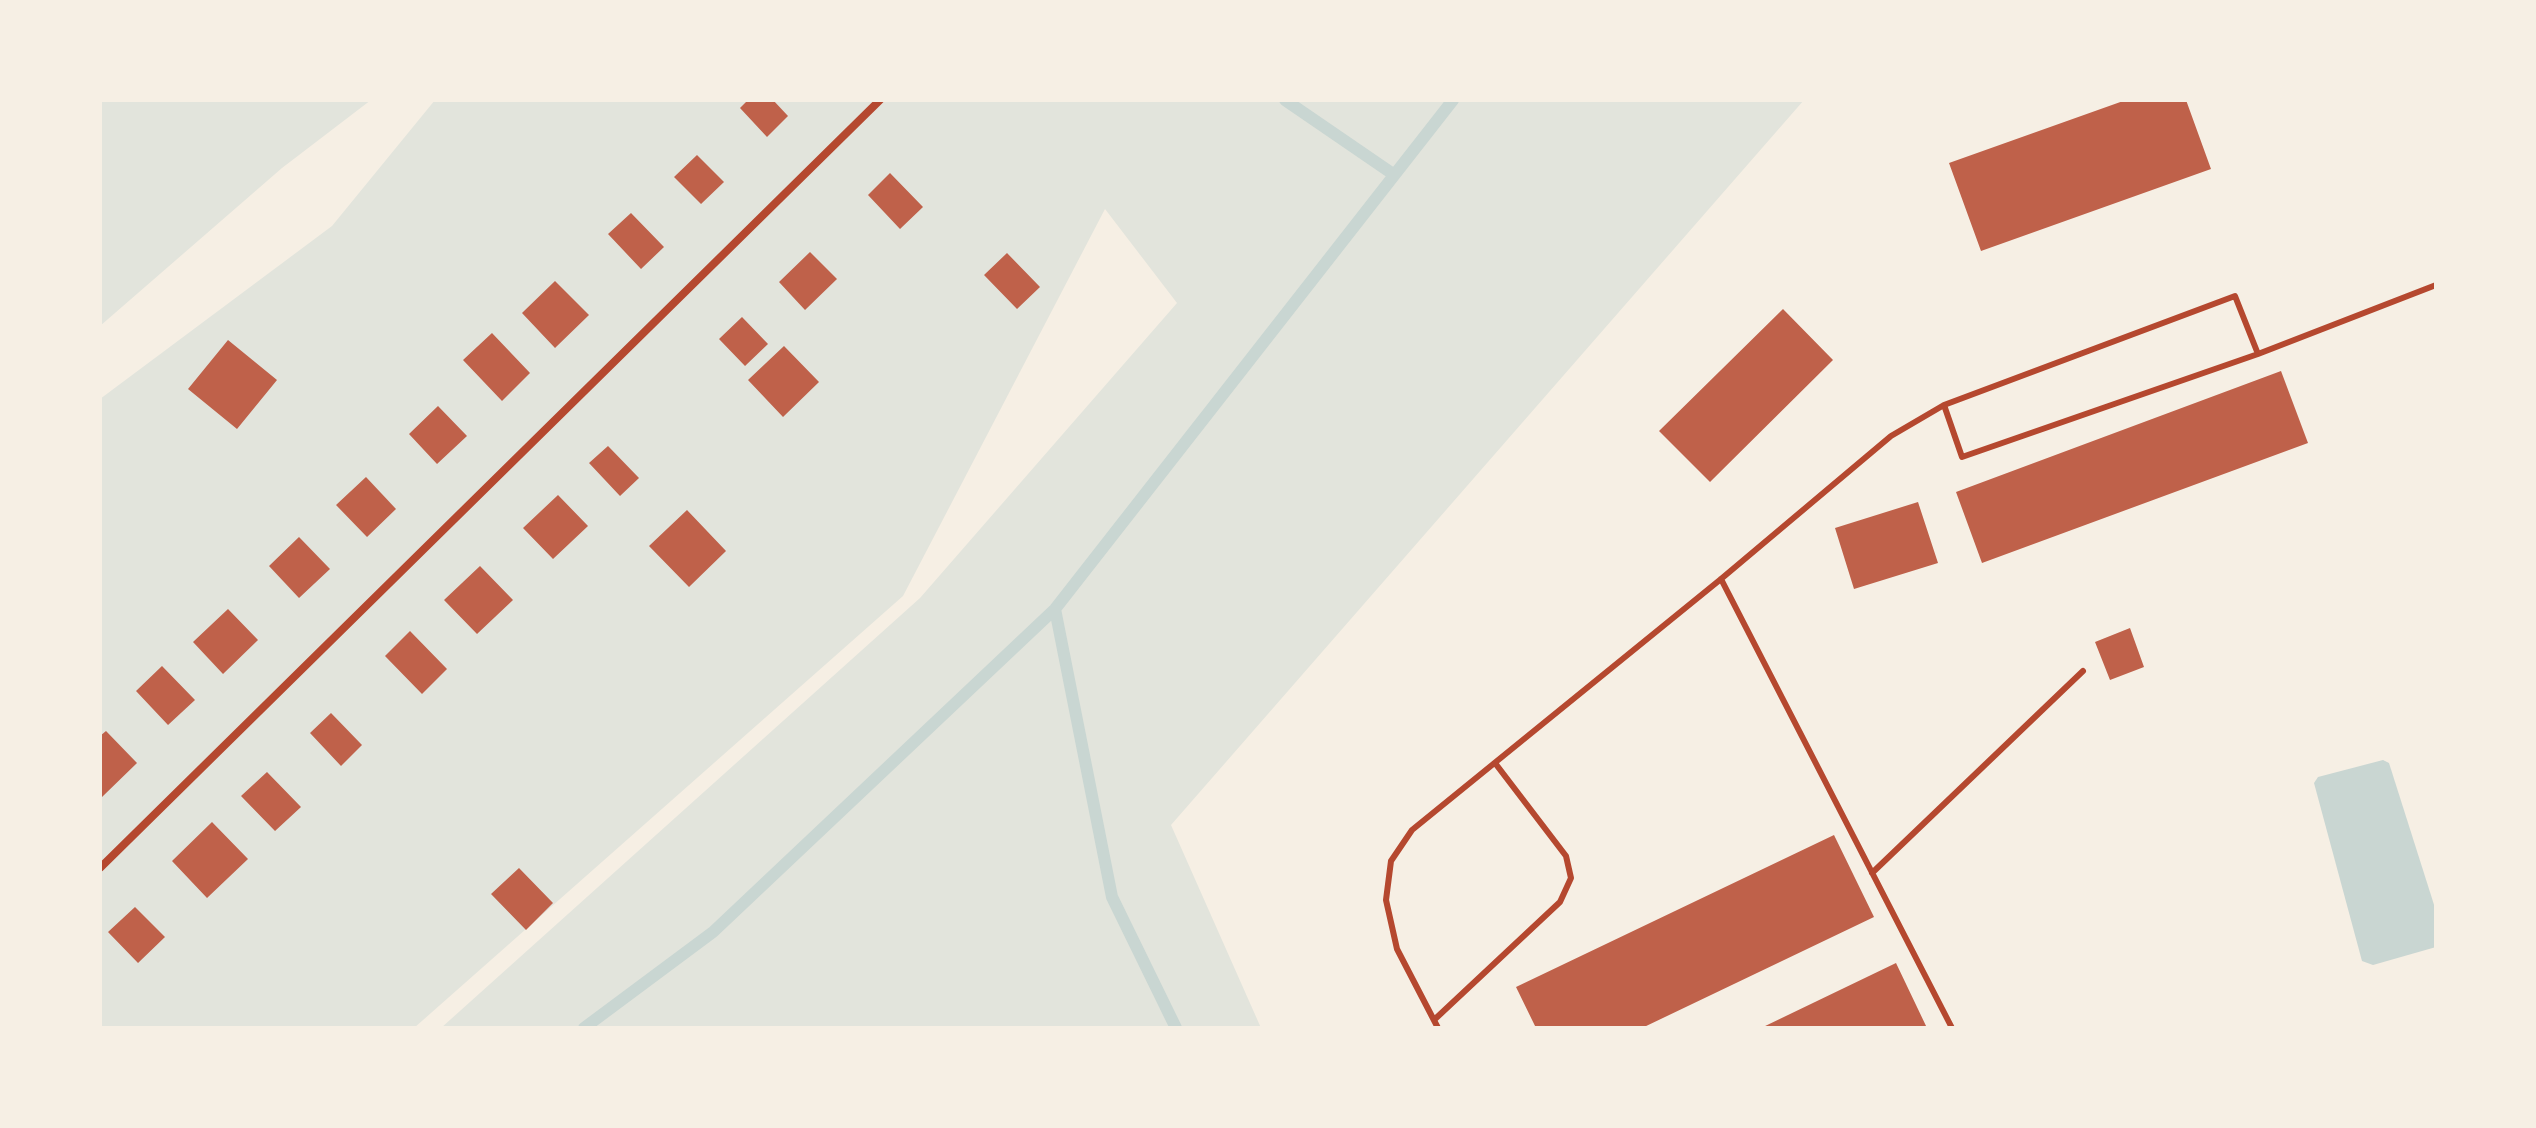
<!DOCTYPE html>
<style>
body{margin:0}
#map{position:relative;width:2536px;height:1128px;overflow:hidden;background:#f6efe4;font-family:"DM Sans",sans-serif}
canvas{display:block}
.frame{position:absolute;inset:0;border:102px solid #f6efe4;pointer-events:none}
</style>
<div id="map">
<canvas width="2536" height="1128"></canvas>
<div class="frame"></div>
</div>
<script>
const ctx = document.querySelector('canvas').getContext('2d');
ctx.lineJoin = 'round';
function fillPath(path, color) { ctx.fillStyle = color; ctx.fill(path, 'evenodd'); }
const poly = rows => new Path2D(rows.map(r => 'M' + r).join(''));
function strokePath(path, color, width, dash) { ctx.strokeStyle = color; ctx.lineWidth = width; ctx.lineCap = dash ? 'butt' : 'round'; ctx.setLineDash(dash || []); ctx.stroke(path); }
fillPath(poly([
 [100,100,371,100,282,168,100,326],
 [435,100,1804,100,1171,825,1261,1028,441,1028,920,598,1177,303,1105,209,903,596,414,1028,100,1028,100,399,332,226]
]), '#e2e4dc');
fillPath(poly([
 [2383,760,2389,763,2436,911,2436,947,2373,965,2362,961,2314,783,2318,777]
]), '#c9d6d2');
strokePath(poly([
 [1285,100,1393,174],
 [1055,609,1112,897,1176,1028],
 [584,1028,713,932,1055,609,1453,100]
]), '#c9d6d2', 12);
fillPath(poly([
 [748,100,773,100,788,116,767,137,740,108],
 [2126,100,2186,100,2211,169,1981,251,1949,163],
 [697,155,724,182,701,204,674,177],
 [890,173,923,207,900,229,868,195],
 [631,213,664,247,641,269,608,234],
 [810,252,837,279,805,310,779,282],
 [1007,253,1040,287,1017,309,984,275],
 [555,281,589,315,555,348,522,313],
 [1783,309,1833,360,1710,482,1659,431],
 [742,317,768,344,745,366,719,339],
 [492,333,530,373,502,401,463,360],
 [228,340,277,380,237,429,188,389],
 [784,346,819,382,783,417,748,380],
 [2281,371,2308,443,1982,563,1956,492],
 [438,406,467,436,437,464,409,434],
 [608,446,639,478,620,496,589,463],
 [366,477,396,509,367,537,336,505],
 [558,495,588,526,553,559,523,528],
 [1918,502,1938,563,1854,589,1835,528],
 [687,510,726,551,689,587,649,546],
 [299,537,330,569,299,598,269,566],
 [480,566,513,600,477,634,444,600],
 [228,609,258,640,223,674,193,642],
 [2130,628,2144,667,2110,680,2095,642],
 [410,631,447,669,422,694,385,656],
 [162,666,195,700,168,725,136,691],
 [331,713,362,745,341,766,310,733],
 [106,731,137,763,102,797,100,736],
 [267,772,301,807,275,831,241,796],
 [212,822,248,859,207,898,172,861],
 [1834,835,1874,917,1642,1028,1536,1028,1516,987],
 [519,868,553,903,526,930,491,894],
 [135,907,165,937,138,963,108,932],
 [1896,963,1927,1028,1761,1028]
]), '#bf614a');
strokePath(poly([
 [1944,405,1962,457,2258,354],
 [1721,579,1952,1028],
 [1872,873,2083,671],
 [1434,1020,1560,902,1571,878,1566,856,1495,763],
 [1438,1028,1397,949,1386,900,1391,861,1412,830,1721,579,1891,436,1944,405,2235,296,2258,354,2436,285]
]), '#b5482f', 6);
strokePath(poly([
 [100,868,880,100]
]), '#b5482f', 8);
</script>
